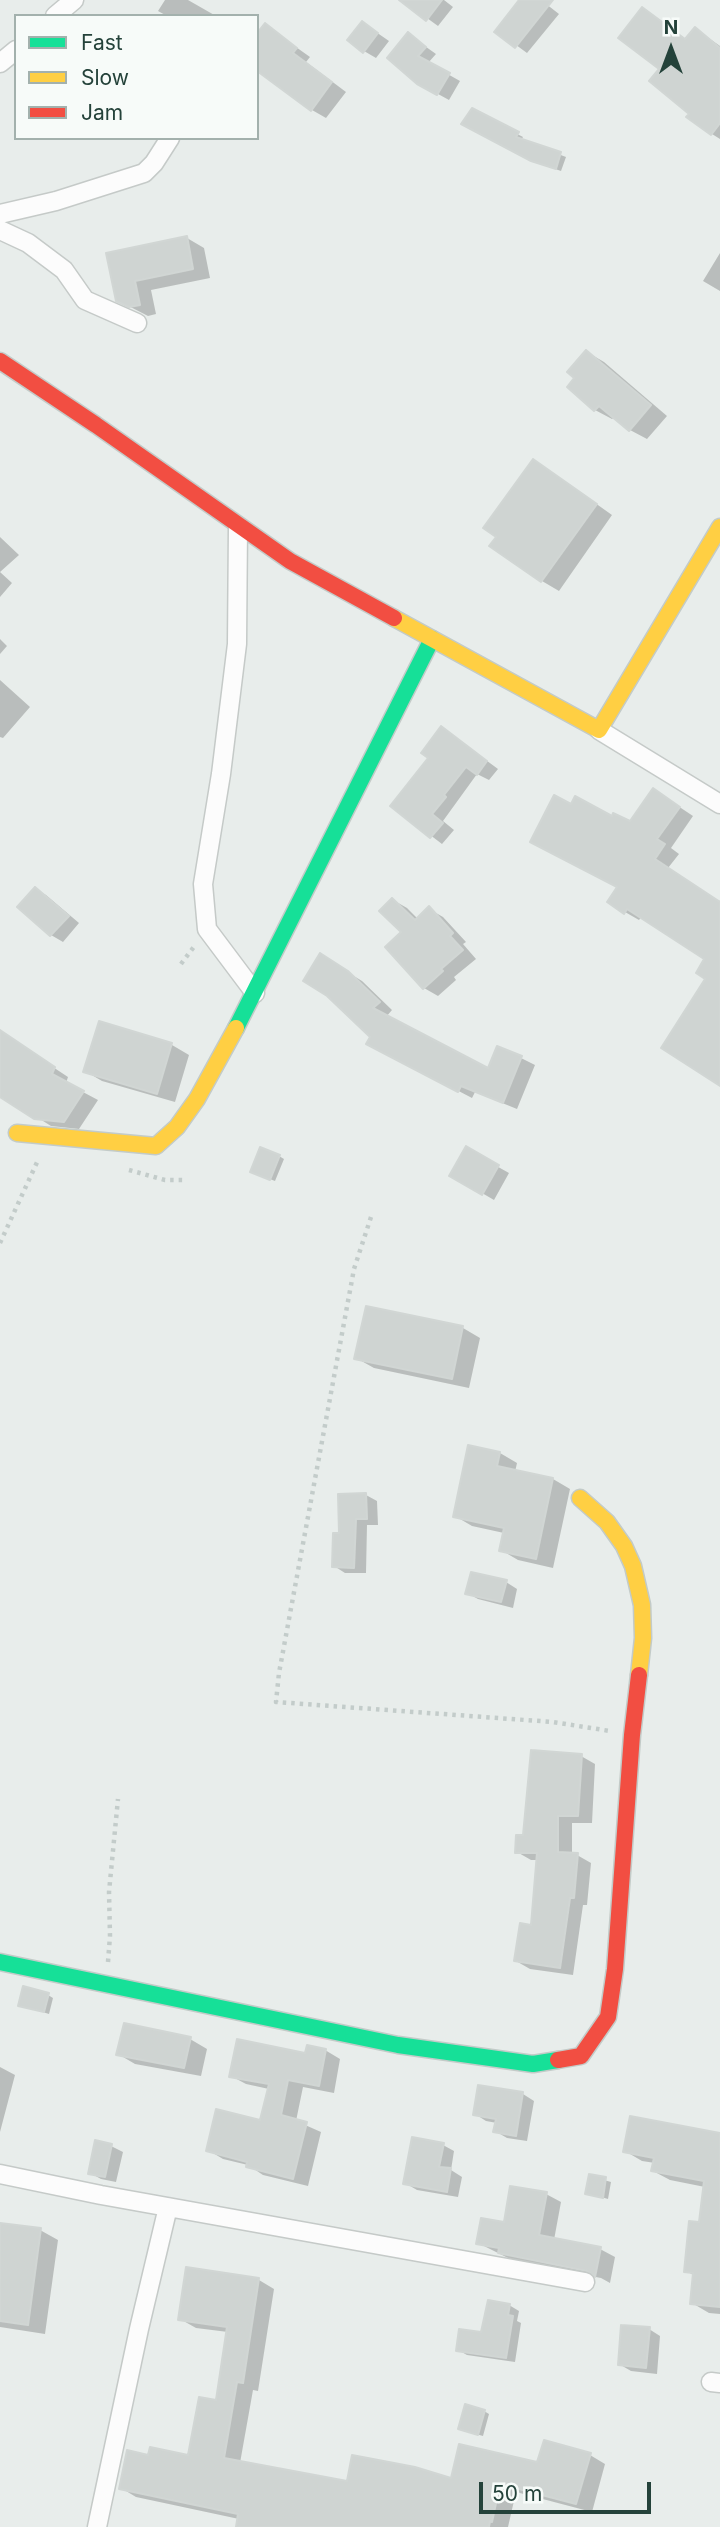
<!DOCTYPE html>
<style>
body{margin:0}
#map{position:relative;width:720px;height:2527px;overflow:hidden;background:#e8edeb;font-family:Inter,sans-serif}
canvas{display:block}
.legend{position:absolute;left:14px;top:14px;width:245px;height:126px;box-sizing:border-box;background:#f7fbf9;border:2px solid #a3b1ad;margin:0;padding:9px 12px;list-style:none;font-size:21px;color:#24423a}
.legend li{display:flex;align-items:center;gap:14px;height:35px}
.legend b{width:35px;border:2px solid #a3b1ad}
.north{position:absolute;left:636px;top:14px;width:70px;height:70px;-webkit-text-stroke:5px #f7fbf9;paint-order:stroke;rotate:0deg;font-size:19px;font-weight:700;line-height:28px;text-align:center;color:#24423a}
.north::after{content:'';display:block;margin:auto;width:24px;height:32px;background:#24423a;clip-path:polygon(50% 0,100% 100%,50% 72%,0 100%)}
.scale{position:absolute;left:479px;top:2482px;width:172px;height:32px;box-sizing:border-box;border:4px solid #24423a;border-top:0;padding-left:9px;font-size:21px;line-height:24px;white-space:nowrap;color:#24423a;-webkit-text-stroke:5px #f7fbf9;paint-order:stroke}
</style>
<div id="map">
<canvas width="720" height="2527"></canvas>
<ul class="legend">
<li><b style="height:9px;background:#16e098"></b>Fast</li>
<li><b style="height:9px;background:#ffcf43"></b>Slow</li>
<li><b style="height:9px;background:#f24e42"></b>Jam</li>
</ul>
<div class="north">N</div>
<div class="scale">50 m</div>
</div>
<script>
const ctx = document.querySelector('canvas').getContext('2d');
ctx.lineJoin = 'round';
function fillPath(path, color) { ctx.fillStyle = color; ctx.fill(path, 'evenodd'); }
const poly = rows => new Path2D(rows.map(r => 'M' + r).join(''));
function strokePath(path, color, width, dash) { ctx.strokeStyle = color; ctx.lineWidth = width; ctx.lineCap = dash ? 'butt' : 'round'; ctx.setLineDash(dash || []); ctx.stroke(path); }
fillPath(poly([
 [165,0,188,0,216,16,167,16,158,11],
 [402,0,444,0,453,7,438,26],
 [521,0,541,0,559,14,527,53,497,31],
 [643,9,687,40,696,29,720,46,720,139,712,134,691,114,662,69],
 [363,23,389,41,376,58,364,51],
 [265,25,310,57,306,62,346,92,326,118,312,110],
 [408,34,436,54,428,63,460,81,449,100,418,83],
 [473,111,523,137,521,140,566,157,561,171,538,163],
 [187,238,204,248,210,278,151,290,156,314,148,316,117,300,108,254],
 [720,253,720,291,703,281],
 [587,352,604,362,667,416,647,439,630,430,615,417,612,419,595,410,577,378],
 [550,471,612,515,559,591,542,581],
 [0,537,19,555,0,572,12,583,0,597],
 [0,639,7,646,0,654],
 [0,680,30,707,3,738,0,737],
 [452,735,498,769,489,780,477,774,443,821,454,830,442,844,392,806],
 [654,790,693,816,671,848,679,854,668,868,719,902,720,900,720,1084,706,959,642,916,639,920,625,912,619,887,572,806,630,824],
 [35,889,46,895,79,923,63,942,51,935,19,907],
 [393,900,407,908,418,919,429,909,443,917,466,942,463,944,476,959,454,977,456,980,438,996,424,988],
 [334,964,362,981,392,1010,386,1017,489,1070,521,1058,535,1065,517,1109,475,1092,472,1098,382,1051,372,1037,328,994],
 [100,1023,172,1045,189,1055,175,1102,102,1081,85,1071],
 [0,1032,68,1077,66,1083,98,1100,79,1129,51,1126,0,1094],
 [466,1149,509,1173,494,1200,451,1175],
 [279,1156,284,1159,275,1181,257,1174],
 [463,1328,480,1338,469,1388,374,1368,356,1358],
 [469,1447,500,1453,517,1463,515,1472,553,1479,570,1489,553,1568,518,1560,501,1550,504,1533,472,1526,455,1516],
 [366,1495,377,1501,378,1525,367,1525,366,1573,345,1573,334,1566,341,1535],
 [506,1582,517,1589,513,1608,478,1599,467,1593],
 [581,1756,595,1764,592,1823,572,1823,572,1855,577,1855,591,1863,587,1905,583,1905,573,1975,530,1969,516,1961,532,1927,538,1860,531,1860,517,1852,524,1837],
 [48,1995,53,1998,49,2014,20,2005],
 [190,2039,207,2049,201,2076,135,2064,118,2054],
 [325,2050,340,2059,334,2093,303,2087,296,2121,321,2132,308,2186,263,2175,248,2165,223,2159,208,2150,261,2122,269,2089,246,2084,231,2076],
 [0,2067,15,2075,0,2132],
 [523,2094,534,2101,527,2141,507,2138,495,2131,497,2123,486,2121,475,2114],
 [720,2135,720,2314,709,2313,692,2303,695,2276,686,2271,701,2224,705,2187,670,2180,653,2171,655,2163,642,2161,625,2151],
 [443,2145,454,2151,451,2170,462,2177,458,2197,417,2190,405,2183],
 [111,2146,123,2152,116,2182,101,2179,90,2173],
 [590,2176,611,2182,608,2199,587,2193],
 [546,2194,561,2202,554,2240,600,2249,615,2257,610,2283,601,2278,514,2261,478,2243],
 [0,2225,40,2230,58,2240,45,2334,0,2327],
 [188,2269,259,2280,274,2289,258,2391,253,2390,240,2463,348,2483,452,2480,590,2455,605,2464,592,2512,516,2492,508,2527,237,2527,239,2519,136,2497,121,2488,149,2457,190,2457,217,2402,228,2332,196,2328,180,2319],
 [509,2305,519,2311,517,2321,521,2323,515,2362,467,2355,458,2350,482,2334],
 [649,2329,660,2336,657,2374,631,2371,619,2364],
 [484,2411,489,2414,483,2436,465,2431]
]), '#0003');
const building = poly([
 [399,0,442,0,426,21,399,0],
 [519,0,553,0,515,48,494,32,519,0],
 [642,7,685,39,695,27,720,48,720,123,711,135,686,117,689,114,649,81,659,69,618,38,642,7],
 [362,21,378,33,363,53,347,40,362,21],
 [265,23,297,48,293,53,332,82,311,111,257,71,257,33,265,23],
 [408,32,426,47,418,56,450,73,437,95,417,84,387,58,408,32],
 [472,108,519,132,516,137,561,152,556,169,531,161,461,124,472,108],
 [187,236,193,269,135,281,140,305,129,307,116,301,106,253,187,236],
 [586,350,651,405,629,431,599,406,594,411,567,387,574,378,567,372,586,350],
 [533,459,597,504,541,582,489,546,496,537,483,528,533,459],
 [441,726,487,761,477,775,466,767,444,795,446,797,432,814,443,823,430,838,390,806,428,758,421,753,441,726],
 [653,788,680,807,657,839,665,844,655,859,720,902,720,1086,661,1048,705,979,696,973,704,959,627,909,624,914,607,902,617,887,530,842,554,795,571,804,575,796,612,816,613,813,630,821,653,788],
 [35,887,69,916,50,936,17,907,35,887],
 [392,898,415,920,429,906,453,933,450,936,463,950,441,969,443,971,423,989,385,947,401,932,379,911,392,898],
 [320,953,348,971,380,1002,373,1008,488,1068,497,1046,522,1056,503,1103,461,1086,458,1092,366,1044,370,1037,327,996,303,981,320,953],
 [99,1021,172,1043,157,1094,83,1072,99,1021],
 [0,1030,55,1067,52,1074,84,1091,64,1122,34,1119,0,1097,0,1030],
 [466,1146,499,1165,482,1195,449,1176,466,1146],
 [260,1147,280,1155,270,1180,250,1172,260,1147],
 [366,1306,463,1326,452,1379,354,1359,366,1306],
 [468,1445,500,1452,497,1466,553,1478,536,1559,499,1551,504,1528,453,1517,468,1445],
 [366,1493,367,1519,356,1519,354,1568,332,1567,333,1533,339,1533,338,1494,366,1493],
 [471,1572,507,1580,501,1602,465,1594,471,1572],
 [531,1750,582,1754,578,1816,558,1816,558,1852,578,1853,574,1898,570,1898,560,1968,514,1961,520,1923,531,1925,537,1853,515,1853,516,1835,523,1835,531,1750],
 [23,1986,49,1993,44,2012,18,2006,23,1986],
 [124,2023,191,2037,184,2068,116,2055,124,2023],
 [237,2039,305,2053,307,2045,326,2049,319,2086,288,2080,281,2115,307,2122,293,2179,246,2167,247,2162,206,2151,216,2109,260,2120,269,2084,229,2077,237,2039],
 [478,2085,523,2092,516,2136,493,2132,496,2119,473,2115,478,2085],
 [630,2116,720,2133,720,2307,690,2304,693,2273,684,2272,689,2221,699,2222,704,2181,651,2171,654,2158,623,2152,630,2116],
 [412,2137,444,2143,439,2167,451,2168,447,2192,403,2184,412,2137],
 [95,2140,112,2144,105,2177,88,2174,95,2140],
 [589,2174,606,2177,603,2198,585,2194,589,2174],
 [510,2186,547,2192,539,2235,601,2247,595,2277,587,2271,498,2253,499,2248,476,2244,481,2218,504,2222,510,2186],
 [0,2223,41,2228,28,2325,0,2321,0,2223],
 [186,2267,259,2278,243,2383,237,2382,224,2458,347,2481,352,2455,415,2467,451,2478,459,2444,537,2462,544,2440,591,2453,576,2504,500,2484,492,2522,490,2521,489,2527,236,2527,238,2514,119,2489,127,2450,148,2455,150,2447,188,2455,199,2397,216,2400,227,2327,178,2320,186,2267],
 [488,2300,510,2304,508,2315,513,2316,506,2358,456,2351,459,2329,481,2332,488,2300],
 [621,2325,650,2327,646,2368,618,2365,621,2325],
 [465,2404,485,2410,478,2435,458,2429,465,2404]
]);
fillPath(building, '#cfd4d2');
strokePath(building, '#d1d6d4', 2);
const street = poly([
 [55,16,74,0],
 [0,63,16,50],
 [0,214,56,201,144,173,154,163,170,138],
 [0,230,28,243,64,270,85,300,137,323],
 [238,526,237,644,221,774,203,884,207,929,255,993],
 [599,730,720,804],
 [0,2174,101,2195,585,2282],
 [711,2382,720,2383],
 [97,2527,139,2329,168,2207]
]);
const fast = poly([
 [236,1028,432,639],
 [0,1962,398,2045,533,2064,558,2060]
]);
const slow = poly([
 [394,618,599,730,720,527],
 [17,1133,156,1146,177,1127,197,1099,236,1028],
 [580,1498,607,1522,624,1546,633,1566,642,1605,643,1638,639,1675]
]);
const jam = poly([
 [0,361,96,425,290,561,394,618],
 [558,2060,581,2056,608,2017,615,1969,632,1735,639,1675]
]);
strokePath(street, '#c5cac8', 21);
strokePath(fast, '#c3cbc8', 19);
strokePath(slow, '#c3cbc8', 19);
strokePath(jam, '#c3cbc8', 19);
strokePath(poly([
 [181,964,196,944],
 [129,1170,165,1180,187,1180],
 [371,1217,354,1269,279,1673,276,1702,553,1722,610,1731],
 [0,1243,39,1158],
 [108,1962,110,1936,109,1892,118,1799]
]), '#c3ccca', 4.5, [3.5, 5]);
strokePath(street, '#fcfcfc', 18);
strokePath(fast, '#16e098', 16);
strokePath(slow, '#ffcf43', 16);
strokePath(jam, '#f24e42', 16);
</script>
